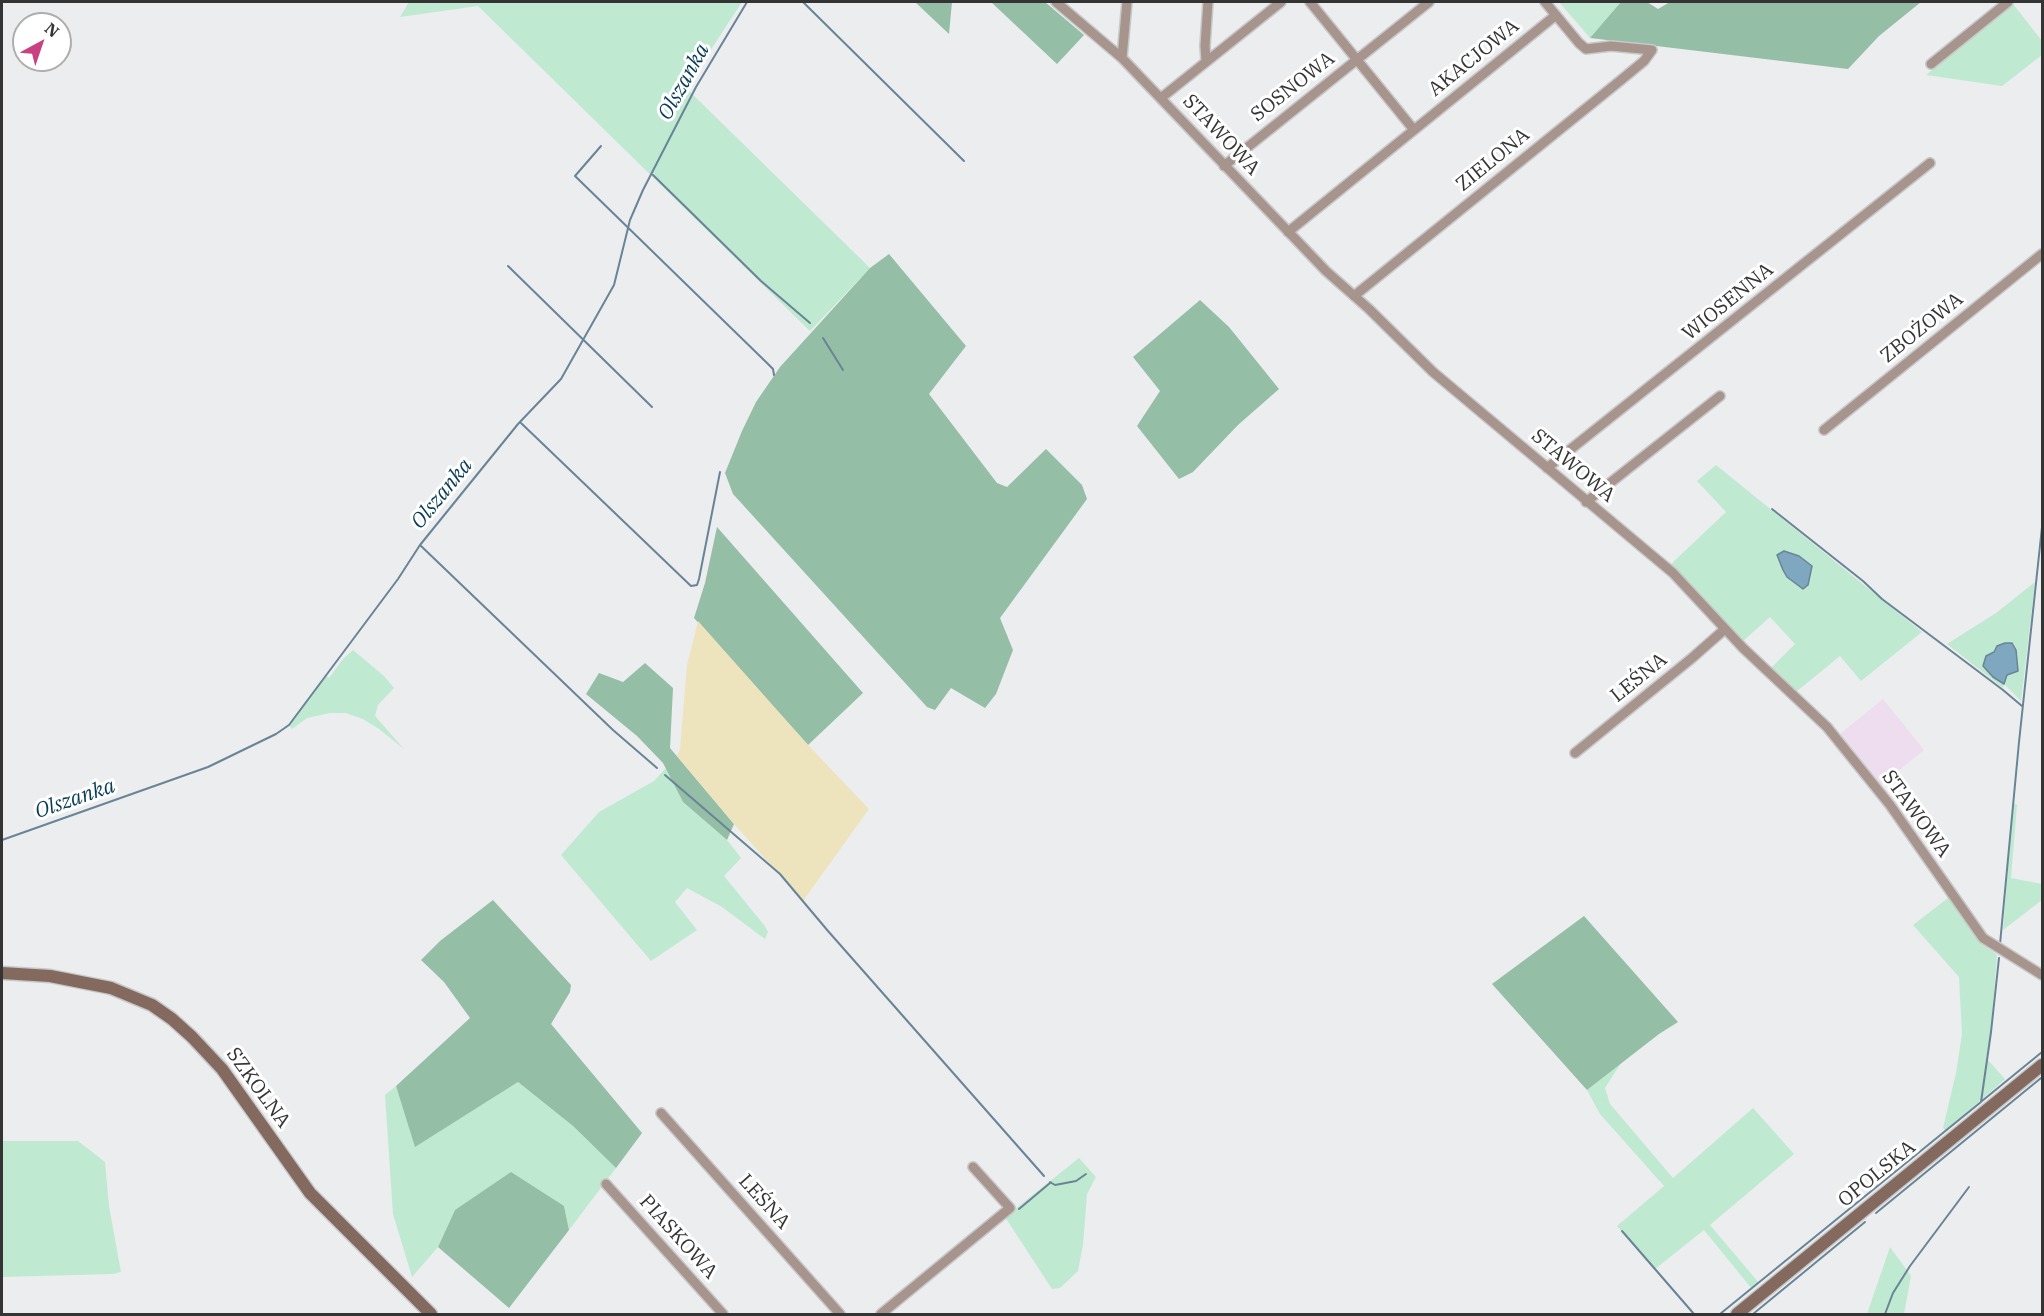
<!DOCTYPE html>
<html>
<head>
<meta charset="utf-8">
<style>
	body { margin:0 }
	#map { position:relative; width:2044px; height:1316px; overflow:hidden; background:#ecedee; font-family:"IBM Plex Serif",serif }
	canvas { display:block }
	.frame { position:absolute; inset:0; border:3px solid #343435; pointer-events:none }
	.north { position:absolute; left:12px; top:12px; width:60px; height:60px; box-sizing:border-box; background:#fff; border:2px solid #aeaeae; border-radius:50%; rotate:40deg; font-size:16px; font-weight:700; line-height:24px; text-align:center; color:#343435 }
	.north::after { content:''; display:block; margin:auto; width:21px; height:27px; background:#c84181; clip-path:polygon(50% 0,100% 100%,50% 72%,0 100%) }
</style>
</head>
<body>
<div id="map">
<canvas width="2044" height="1316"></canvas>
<div class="frame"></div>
<div class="north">N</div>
</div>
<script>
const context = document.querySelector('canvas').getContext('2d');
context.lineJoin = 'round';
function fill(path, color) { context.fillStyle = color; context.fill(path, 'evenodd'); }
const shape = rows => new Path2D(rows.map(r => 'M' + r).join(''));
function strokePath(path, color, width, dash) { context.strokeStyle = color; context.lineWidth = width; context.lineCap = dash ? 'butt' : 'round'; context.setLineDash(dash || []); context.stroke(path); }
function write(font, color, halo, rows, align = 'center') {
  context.font = font + ' "IBM Plex Serif",serif'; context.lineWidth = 6; context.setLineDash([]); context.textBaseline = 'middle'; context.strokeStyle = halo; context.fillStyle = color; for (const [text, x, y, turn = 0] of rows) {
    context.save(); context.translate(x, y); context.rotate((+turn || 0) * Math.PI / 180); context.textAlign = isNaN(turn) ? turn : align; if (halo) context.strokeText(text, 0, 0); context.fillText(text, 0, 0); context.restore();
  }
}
fill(shape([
	[1883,699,1924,750,1880,786,1840,734]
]), '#ede');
fill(shape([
	[409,2,742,2,686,88,870,268,810,331,478,6,400,17],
	[1559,2,1623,2,1590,38],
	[2013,4,2042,41,2042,55,2002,86,1926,75],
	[1716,465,1922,632,1861,681,1840,656,1796,692,1770,669,1795,644,1770,617,1743,641,1670,565,1726,512,1697,481],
	[2035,582,2021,701,2004,684,2003,688,1947,644,1996,613],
	[353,650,384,676,394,688,378,705,375,716,404,749,379,729,363,719,346,713,330,713,307,718,292,729,289,725,326,676,329,678,343,659],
	[666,768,683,802,727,840,741,858,724,876,764,925,768,932,765,939,722,907,687,888,675,902,697,930,651,961,561,855,599,812,654,781],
	[2013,802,2017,805,2011,878,2042,884,2042,900,2003,930],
	[1948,898,1976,938,1997,955,1991,1032,1987,1059,2005,1079,1946,1131,1943,1128,1956,1073,1962,1034,1959,977,1913,925],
	[1621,1063,1605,1088,1610,1104,1673,1178,1753,1108,1794,1154,1710,1225,1759,1283,1752,1289,1704,1230,1655,1269,1617,1226,1664,1186,1600,1114,1587,1090],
	[518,1082,573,1126,616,1168,569,1230,564,1206,455,1210,438,1247,412,1277,393,1214,385,1095,396,1086,416,1146],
	[2,1141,78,1141,105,1162,109,1206,121,1272,112,1274,2,1277],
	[1079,1158,1096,1177,1087,1194,1083,1245,1078,1271,1060,1288,1052,1289,1005,1217],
	[1890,1247,1911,1276,1904,1314,1867,1314]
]), '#c0e9d1');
fill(shape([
	[915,2,952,2,949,34],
	[991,2,1045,2,1084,35,1057,64],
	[1621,2,1647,2,1658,9,1670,2,1921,2,1879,36,1848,69,1590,38],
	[889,254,966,346,929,394,997,483,1007,487,1046,449,1082,485,1087,499,1000,618,1013,650,996,694,985,708,951,688,935,710,927,707,733,494,725,473,742,431,756,402,780,367,870,268],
	[1200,300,1229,327,1279,389,1238,425,1193,472,1179,479,1137,426,1160,391,1133,357],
	[717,527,863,693,808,745,694,618,705,583],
	[645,663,673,688,670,748,734,824,727,840,683,802,663,763,637,736,586,694,599,673,623,682],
	[493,900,571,985,570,992,551,1024,642,1133,616,1168,573,1126,518,1082,415,1147,396,1086,470,1018,444,982,421,960,440,941],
	[1584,916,1678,1022,1659,1034,1587,1090,1492,984],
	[511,1172,564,1206,569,1230,509,1308,438,1247,455,1210]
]), '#95bea6');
fill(shape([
	[698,621,808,745,869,809,803,901,734,824,677,756,680,749,687,665]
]), '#ede4be');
const water = shape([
	[1784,551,1799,556,1812,566,1808,585,1803,589,1787,577,1783,570,1777,555,1784,551],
	[2005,643,2012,643,2016,650,2018,671,2007,675,2004,684,1993,677,1983,666,1986,656,1994,652,1997,646,2005,643]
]);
fill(water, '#80a7c0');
strokePath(water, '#698496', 1.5);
strokePath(shape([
	[803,2,964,161],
	[601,146,575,176,766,362,773,369,774,375],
	[653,175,761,281,810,323],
	[508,266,652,407],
	[823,338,843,370],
	[521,423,691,586,697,585,699,579,720,472],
	[1772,509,1863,581,1882,599,2003,690,2022,706],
	[420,545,613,730,657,768],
	[665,775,780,874,828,931,1044,1176],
	[2,840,208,767,276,734,289,725,398,579,420,545,518,424,561,379,614,285,630,220,643,190,696,87,747,2],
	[2000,944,2019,742,2042,527],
	[1982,1101,2042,1052],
	[1050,1182,1055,1185,1076,1181,1086,1174],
	[1019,1209,1050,1183],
	[1876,1213,2041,1078],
	[1622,1231,1694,1314],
	[1720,1314,1981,1102,1991,1032,1999,958],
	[1753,1314,1865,1222],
	[1885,1314,1893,1293,1910,1266,1969,1187]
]), '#698496', 2);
const street = shape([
	[1056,2,1122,58,1326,271,1369,309,1433,372,1673,573,1743,648,1827,727,1890,805,1983,938,2042,975],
	[1310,2,1414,130],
	[1545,2,1579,43,1586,49,1611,46,1652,50],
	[1122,58,1127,2],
	[1206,61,1205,46,1208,2],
	[1931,64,2008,2],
	[1161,98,1281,2],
	[1224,166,1429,2],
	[1288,232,1556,15],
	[1354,296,1621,80,1644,61,1652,50],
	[1824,430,2042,254],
	[1547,468,1930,163],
	[1586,502,1720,396],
	[1575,753,1692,658,1725,629],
	[661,1113,840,1314],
	[606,1184,723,1314],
	[881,1314,1010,1208,973,1167]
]);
const secondary = shape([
	[2,973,50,976,111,988,152,1005,172,1019,192,1037,222,1069,310,1193,431,1314],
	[1737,1314,2042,1065]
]);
strokePath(street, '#c7c8c9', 12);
strokePath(secondary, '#c7c8c9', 15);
strokePath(street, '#a7948c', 9);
strokePath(secondary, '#84695f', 12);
write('20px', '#343435', '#fff', [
	["AKACJOWA",1474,58,-39],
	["SOSNOWA",1293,87,-38],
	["STAWOWA",1221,135,47],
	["ZIELONA",1493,160,-39],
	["WIOSENNA",1728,302,-39],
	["ZBOŻOWA",1922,328,-39],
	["STAWOWA",1573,466,40],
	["LEŚNA",1639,678,-39],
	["STAWOWA",1916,814,54],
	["SZKOLNA",258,1088,54],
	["OPOLSKA",1877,1174,-39],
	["LEŚNA",764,1202,48],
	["PIASKOWA",678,1237,48]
]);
write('italic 21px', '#083c56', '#fff', [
	["Olszanka",684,82,-61],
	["Olszanka",442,494,-51],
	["Olszanka",75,799,-19]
]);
</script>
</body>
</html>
